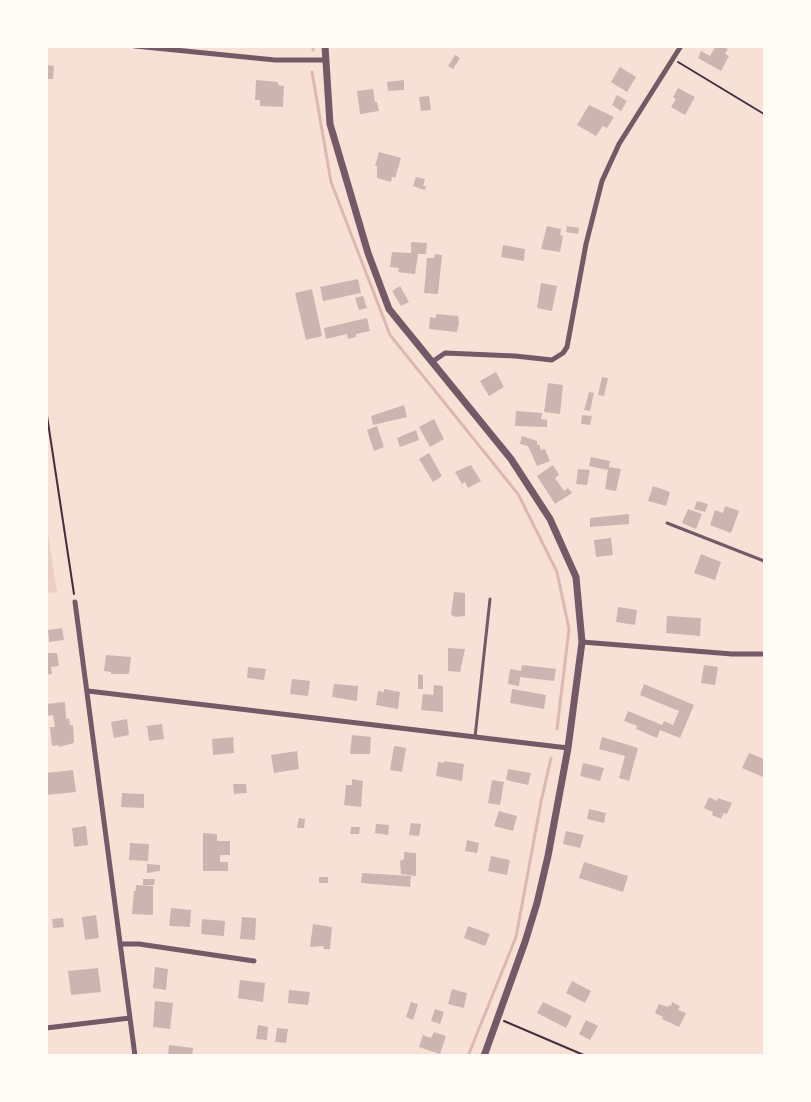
<!DOCTYPE html>
<html>
<head>
<meta charset="utf-8">
<style>
	body { margin:0 }
	#map { position:relative; width:811px; height:1102px; overflow:hidden; background:#f7e1d7; font-family:"Roboto Condensed",sans-serif }
	canvas { display:block }
	.frame { position:absolute; inset:0; border:48px solid #fffaf5; pointer-events:none }
</style>
</head>
<body>
<div id="map">
<canvas width="811" height="1102"></canvas>
<div class="frame"></div>
</div>
<script>
const context = document.querySelector('canvas').getContext('2d');
context.lineJoin = 'round';
function fill(path, color) { context.fillStyle = color; context.fill(path, 'evenodd'); }
const shape = rows => new Path2D(rows.map(r => 'M' + r).join(''));
function strokePath(path, color, width, dash) { context.strokeStyle = color; context.lineWidth = width; context.lineCap = dash ? 'butt' : 'round'; context.setLineDash(dash || []); context.stroke(path); }
fill(shape([
	[46,520,57,592,47,593,46,593]
]), '#ebcfc5');
strokePath(shape([
	[313,46,313,50],
	[312,72,331,182,390,335,518,494,557,572,569,629,557,729],
	[468,1056,516,937,541,802,551,758]
]), '#dcb8b0', 3);
fill(shape([
	[716,46,723,46,728,49,725,54,729,56,721,71,698,58,701,51,710,56],
	[455,55,460,58,453,69,448,66],
	[46,65,54,66,53,79,46,79],
	[620,67,636,77,627,92,611,82],
	[256,80,278,82,278,85,284,86,283,107,260,106,260,100,255,100],
	[404,80,404,90,388,91,387,82],
	[678,88,695,97,685,115,671,107,676,99,673,97],
	[373,89,375,102,377,102,379,111,360,114,357,91],
	[617,95,627,101,621,111,612,105],
	[429,96,431,110,421,111,419,97],
	[589,105,614,117,607,128,603,126,596,136,577,125],
	[379,152,401,158,395,178,392,177,391,182,377,178,377,166,375,166],
	[416,177,425,179,423,186,426,186,425,190,413,186],
	[547,226,561,229,560,235,563,236,560,252,541,249],
	[567,226,579,228,578,234,566,232],
	[411,242,427,243,426,254,418,254,415,274,398,272,399,268,390,267,392,252,411,253],
	[503,245,525,249,524,261,501,257],
	[435,254,442,255,438,294,424,293,427,258,434,258],
	[358,279,361,293,323,301,320,287],
	[541,283,557,286,552,311,537,308],
	[400,286,409,302,401,306,392,291],
	[312,289,322,336,306,340,295,293],
	[363,296,367,308,359,310,355,298],
	[436,314,458,316,459,323,457,332,429,329,430,317,436,318],
	[367,318,370,331,356,334,356,337,348,339,347,334,326,339,324,328],
	[496,372,504,387,489,396,480,381],
	[602,377,608,378,604,396,598,395],
	[548,383,563,385,560,414,544,412],
	[589,392,594,393,590,411,584,410],
	[404,405,407,417,373,425,371,416],
	[516,411,542,413,541,419,547,420,547,427,515,426],
	[582,415,592,416,590,425,581,424],
	[434,419,444,439,430,447,419,427],
	[377,426,384,447,374,451,367,430],
	[416,430,419,440,400,447,397,438],
	[522,436,537,441,537,445,539,444,541,450,545,449,550,461,537,466,528,446,520,444],
	[429,453,442,476,433,482,419,459],
	[591,457,610,461,609,467,621,469,616,491,605,489,608,470,589,466],
	[471,465,481,481,468,488,465,482,462,484,455,472],
	[553,465,559,475,555,478,564,491,568,488,572,493,555,504,537,476],
	[578,469,590,470,587,485,576,484],
	[653,486,670,492,666,506,648,501],
	[697,501,708,504,705,512,694,509],
	[725,506,739,511,731,533,710,525,715,510,723,513],
	[688,509,702,514,696,529,682,523],
	[629,514,629,524,590,527,590,518],
	[611,538,613,555,596,557,594,540],
	[701,554,721,562,715,580,694,573],
	[454,592,465,593,465,616,456,617,451,615],
	[618,607,637,610,635,625,616,622],
	[667,616,701,618,700,636,666,633],
	[62,628,64,640,49,642,48,630],
	[448,648,465,649,460,672,448,671],
	[46,653,57,653,59,666,51,667,52,674,46,675],
	[106,655,131,657,129,674,111,674,111,672,104,671],
	[522,665,556,669,554,681,520,677,519,686,508,684,510,669,521,671],
	[704,665,718,667,715,685,701,683],
	[248,667,266,669,264,680,247,678],
	[418,674,423,675,423,689,418,689],
	[292,679,310,681,308,696,290,694],
	[334,684,358,686,357,701,332,697],
	[644,684,694,705,680,738,660,730,657,738,636,729,637,726,624,721,628,711,662,725,664,721,673,725,679,711,640,695],
	[434,685,443,686,443,712,421,710,423,694,433,695],
	[384,689,400,692,398,709,376,705,378,691,384,692],
	[512,689,546,695,544,709,510,703],
	[65,702,66,719,69,718,70,725,73,725,74,743,59,747,59,745,52,746,50,727,55,727,53,715,46,716,46,704],
	[127,719,129,735,114,738,111,722],
	[162,724,164,739,149,741,147,726],
	[352,735,371,737,370,754,350,754],
	[233,737,234,753,213,755,212,739],
	[602,737,638,748,629,781,619,778,625,756,599,749],
	[394,746,406,748,402,772,390,770],
	[297,751,299,769,274,773,271,755],
	[749,753,764,759,763,777,742,768],
	[444,761,464,764,462,781,436,776,438,762,444,763],
	[583,763,604,768,600,781,580,776],
	[508,769,531,773,528,785,506,780],
	[73,770,76,792,46,795,46,773],
	[352,779,363,781,361,807,344,805,346,785,352,785],
	[492,780,504,782,500,805,488,803],
	[233,784,246,784,247,793,234,794],
	[122,793,144,794,144,808,121,807],
	[709,797,717,801,718,798,732,803,727,814,724,813,721,819,712,815,713,812,704,808],
	[589,809,606,813,604,823,587,819],
	[499,811,517,816,513,831,494,826],
	[299,818,305,819,304,828,297,828],
	[411,823,421,824,419,836,409,835],
	[376,824,389,825,388,835,375,833],
	[86,826,88,845,74,847,72,828],
	[351,827,360,827,359,834,350,834],
	[566,831,584,835,580,848,563,844],
	[203,833,217,834,217,841,230,841,230,855,220,855,220,862,228,862,228,871,203,871],
	[467,840,479,843,477,853,465,851],
	[130,843,149,844,148,861,129,860],
	[404,852,416,853,416,876,401,874,400,861,404,859],
	[491,856,510,860,507,875,488,871],
	[584,862,628,876,623,892,579,878],
	[147,864,160,865,160,871,147,873],
	[362,873,411,876,410,887,361,883],
	[319,877,328,877,328,883,319,883],
	[143,879,155,879,154,885,143,885],
	[136,885,153,886,153,915,132,914,134,891,136,891],
	[171,908,191,910,190,927,169,926],
	[96,915,99,938,85,940,82,917],
	[242,917,256,918,255,940,240,939],
	[63,918,64,927,53,928,52,919],
	[202,919,225,921,224,936,201,934],
	[313,924,332,927,330,949,323,949,324,946,310,947],
	[468,926,490,934,485,946,464,938],
	[155,967,168,969,166,990,153,988],
	[98,968,101,992,71,995,68,971],
	[240,980,265,983,263,1002,238,998],
	[572,981,591,991,585,1003,566,993],
	[452,989,467,993,464,1008,448,1004],
	[289,990,310,992,308,1005,288,1003],
	[155,1001,173,1003,170,1029,153,1027],
	[411,1002,418,1004,413,1020,406,1017],
	[543,1002,572,1016,566,1028,537,1013],
	[672,1002,680,1006,678,1010,686,1013,679,1027,662,1019,663,1017,655,1013,659,1004,668,1007,668,1005,671,1006],
	[435,1009,444,1012,440,1024,431,1021],
	[586,1020,598,1026,590,1040,579,1034],
	[258,1025,268,1027,267,1040,256,1039],
	[277,1028,288,1029,286,1043,275,1042],
	[434,1032,446,1036,440,1054,419,1047,423,1035,431,1038],
	[169,1045,193,1048,192,1056,168,1056]
]), '#ccb4b1');
strokePath(shape([
	[678,62,764,114],
	[46,409,74,594],
	[504,1021,586,1056]
]), '#4a2c40', 2);
strokePath(shape([
	[667,523,764,561],
	[475,737,490,599]
]), '#755966', 3);
strokePath(shape([
	[135,46,275,60,325,60],
	[432,362,445,353,515,356,552,360,563,353,567,347,586,244,602,181,619,144,681,46],
	[75,602,135,1056],
	[582,642,732,654,764,654],
	[88,691,568,748],
	[120,944,139,944,254,961],
	[46,1028,130,1018]
]), '#755966', 5);
strokePath(shape([
	[325,46,330,124,368,253,389,309,511,459,550,519,576,577,582,642,568,748,548,856,537,903,525,942,484,1056]
]), '#755966', 7);
</script>
</body>
</html>
